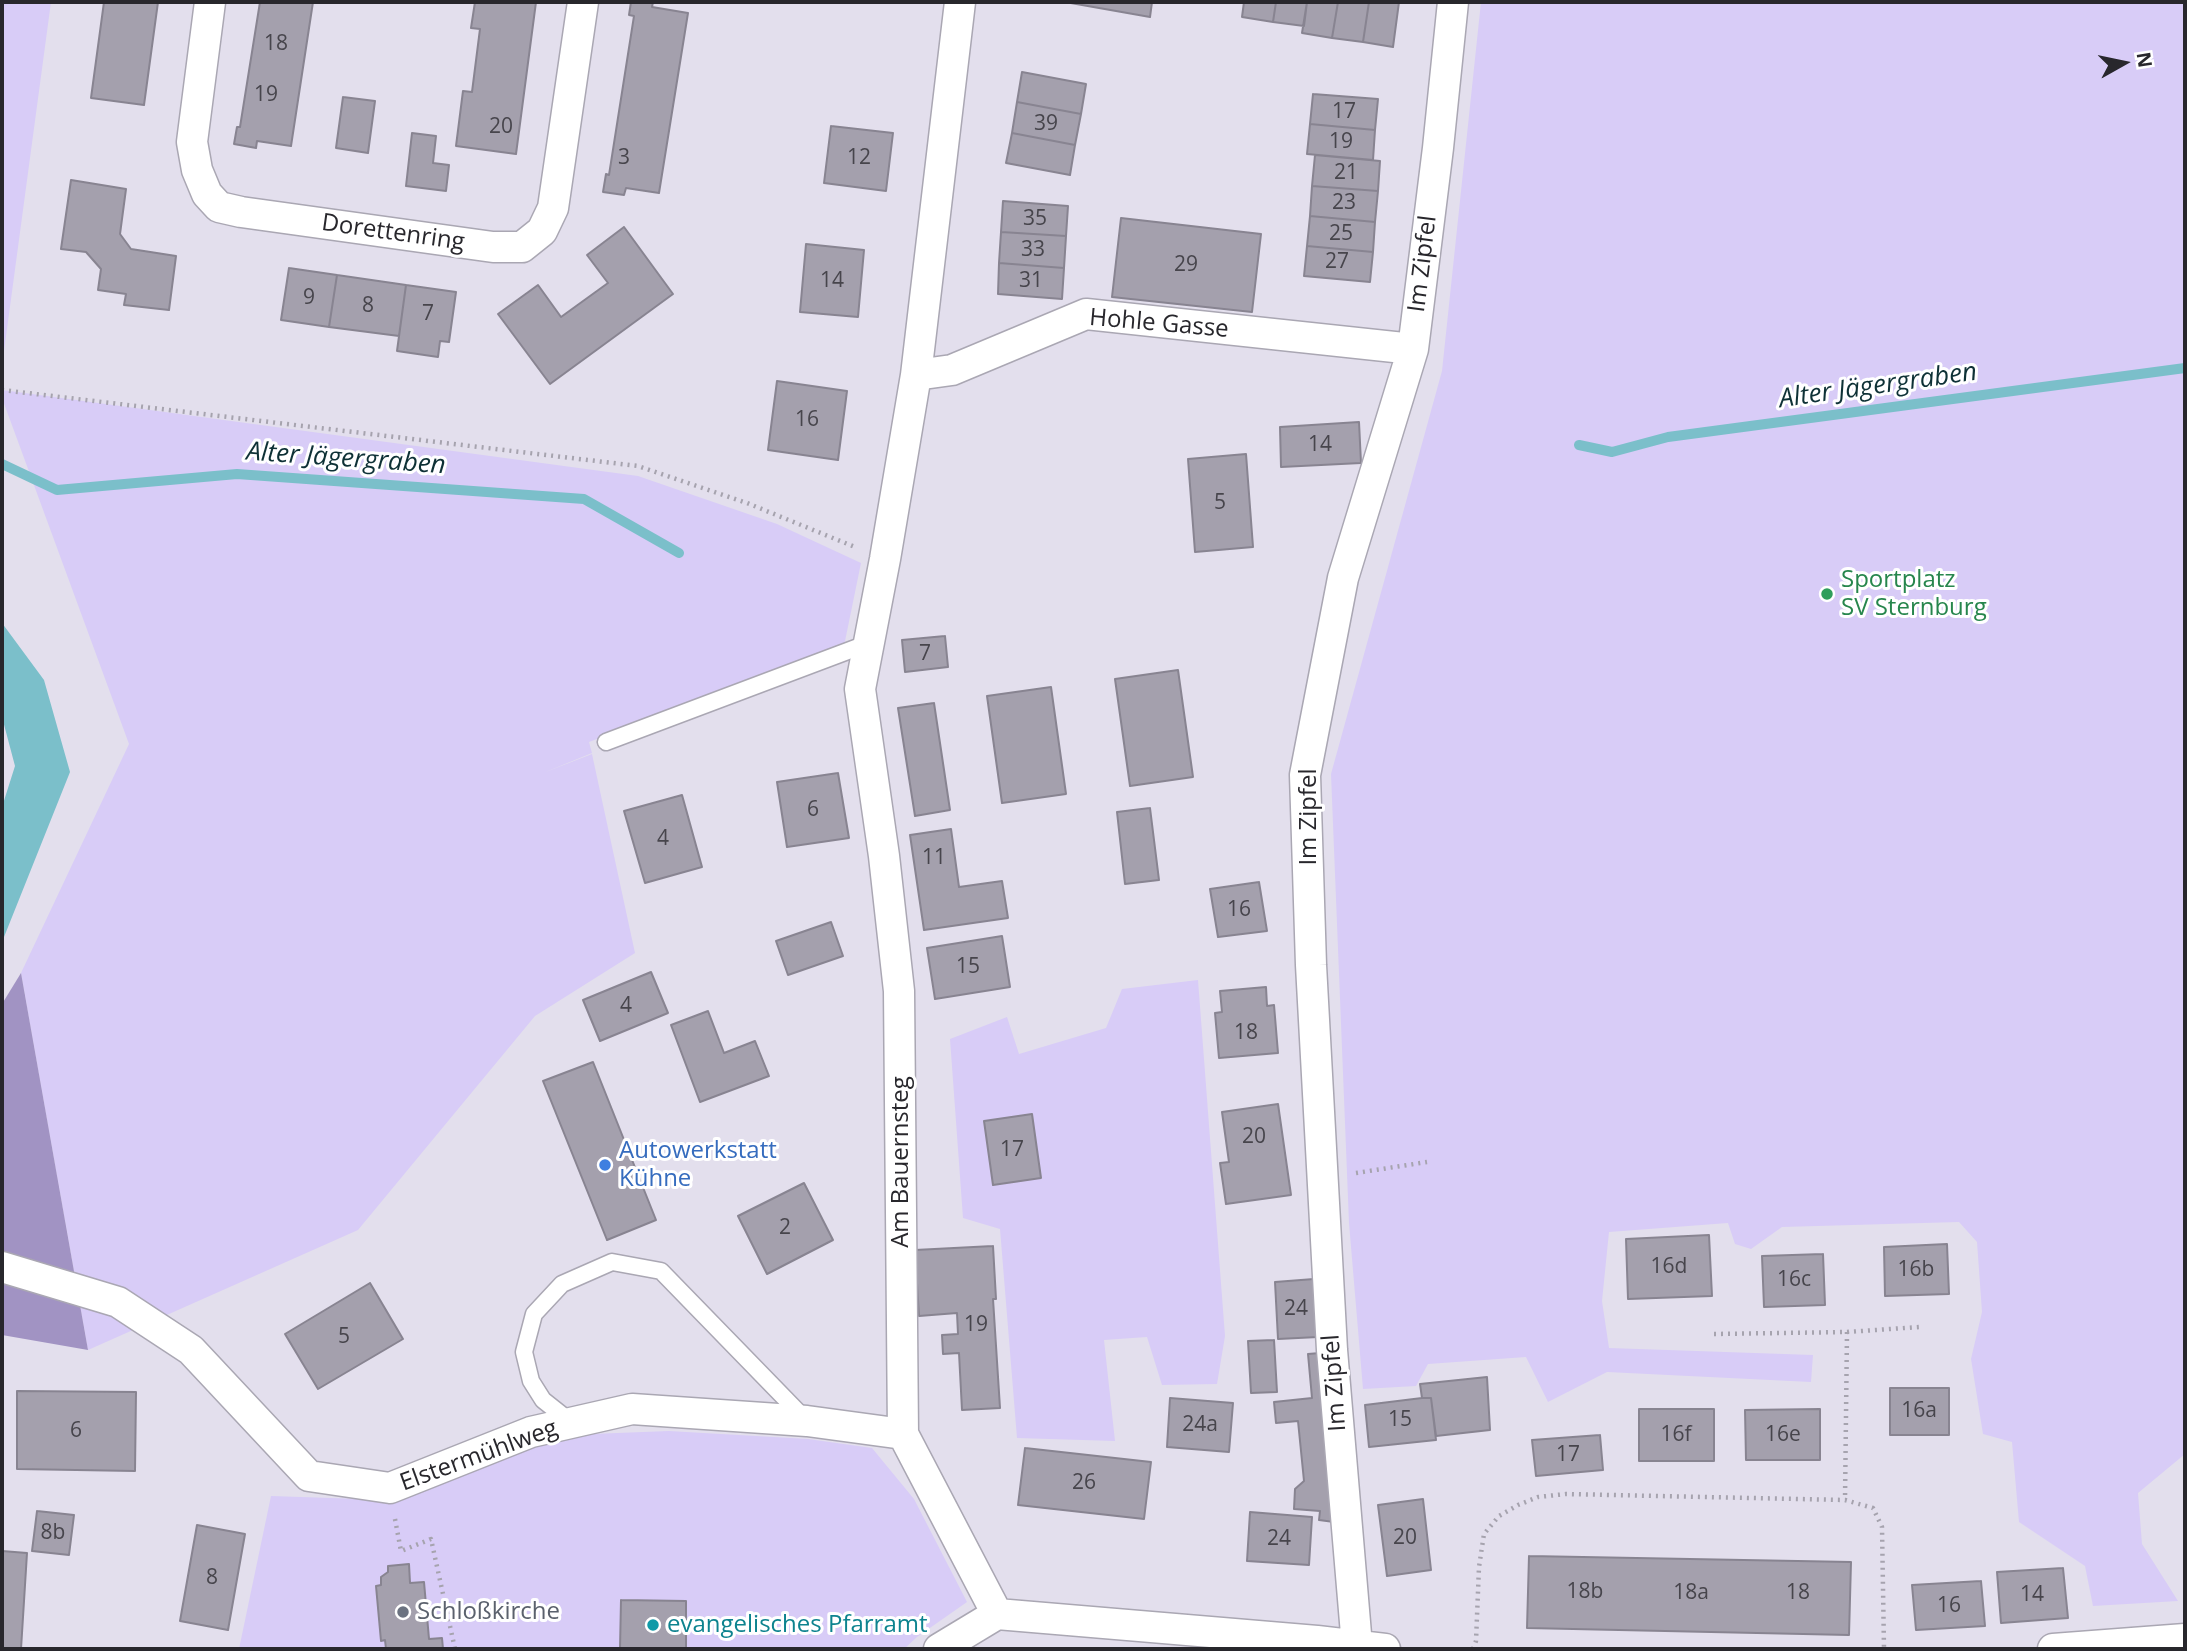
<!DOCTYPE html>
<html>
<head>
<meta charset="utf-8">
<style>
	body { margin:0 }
	#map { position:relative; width:2187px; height:1651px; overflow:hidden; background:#e3dfed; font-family:"Open Sans",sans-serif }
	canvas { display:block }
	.frame { position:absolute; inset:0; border:4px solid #28272c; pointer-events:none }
	.north { position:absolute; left:2089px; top:28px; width:70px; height:70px; -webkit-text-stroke:5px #fff; paint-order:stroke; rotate:81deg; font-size:19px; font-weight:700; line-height:28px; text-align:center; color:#28272c }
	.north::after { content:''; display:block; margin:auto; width:24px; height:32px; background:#28272c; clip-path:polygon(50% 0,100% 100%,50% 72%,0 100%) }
</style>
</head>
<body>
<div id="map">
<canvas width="2187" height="1651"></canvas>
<div class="frame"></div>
<div class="north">N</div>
</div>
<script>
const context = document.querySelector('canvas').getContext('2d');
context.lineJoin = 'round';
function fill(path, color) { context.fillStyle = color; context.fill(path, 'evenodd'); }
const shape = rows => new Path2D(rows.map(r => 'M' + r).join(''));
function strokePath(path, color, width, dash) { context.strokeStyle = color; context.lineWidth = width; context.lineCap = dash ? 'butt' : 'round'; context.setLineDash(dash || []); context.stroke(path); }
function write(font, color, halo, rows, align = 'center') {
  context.font = font + ' "Open Sans",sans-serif'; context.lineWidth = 6; context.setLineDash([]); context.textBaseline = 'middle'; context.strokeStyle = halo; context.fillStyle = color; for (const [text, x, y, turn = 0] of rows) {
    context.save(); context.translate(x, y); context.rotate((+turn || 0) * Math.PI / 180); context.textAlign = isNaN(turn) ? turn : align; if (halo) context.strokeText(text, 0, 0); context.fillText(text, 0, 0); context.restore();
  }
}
fill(shape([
	[2,2,51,2,2,366],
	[1481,2,2185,2,2185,1454,2138,1493,2142,1544,2178,1601,2093,1606,2085,1566,2019,1522,2012,1442,1983,1434,1971,1359,1982,1312,1977,1242,1959,1222,1782,1227,1751,1249,1735,1244,1728,1223,1609,1232,1602,1301,1609,1348,1813,1355,1811,1382,1607,1372,1548,1402,1526,1357,1428,1364,1416,1386,1363,1389,1349,1223,1331,774,1442,371],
	[2,390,638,476,777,524,861,563,844,646,589,742,592,753,543,773,592,754,635,953,535,1016,358,1230,88,1350,21,973,129,744,2,398],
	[1198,980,1225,1336,1217,1384,1162,1385,1147,1337,1104,1340,1115,1441,1017,1438,1000,1229,963,1218,950,1039,1007,1017,1019,1054,1106,1028,1122,989],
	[669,1431,808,1439,872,1448,914,1499,967,1602,917,1637,904,1649,239,1649,271,1496,391,1500,457,1474,566,1435]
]), '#d8ccf7');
fill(shape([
	[21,973,88,1350,2,1335,2,1004]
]), '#a193c3');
fill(shape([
	[2,623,44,680,70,772,2,942,2,807,15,766,2,717]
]), '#7bbfca');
strokePath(shape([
	[1579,445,1612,452,1668,437,2185,368],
	[2,464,57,490,237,474,584,499,679,553]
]), '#7bbfca', 10);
const building = shape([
	[104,2,158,2,144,105,91,98,104,2],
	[260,2,313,2,291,146,257,141,256,148,234,144,237,127,240,127,260,2],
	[475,2,536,2,516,154,456,146,463,91,472,92,480,29,471,28,475,2],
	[631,2,653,2,652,7,688,13,659,193,626,188,624,195,603,192,606,174,609,175,634,16,629,15,631,2],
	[1065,2,1152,2,1150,17,1065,2],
	[1244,2,1276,2,1273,22,1242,17,1244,2],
	[1276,2,1307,2,1304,26,1273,22,1276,2],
	[1307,2,1338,2,1332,38,1302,33,1307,2],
	[1338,2,1369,2,1363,42,1332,38,1338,2],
	[1369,2,1399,2,1393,47,1363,42,1369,2],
	[1022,72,1086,84,1081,114,1017,102,1022,72],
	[1313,94,1378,99,1375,130,1310,124,1313,94],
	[343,97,375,101,368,153,336,148,343,97],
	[1017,102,1081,114,1075,145,1012,133,1017,102],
	[1310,124,1375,130,1373,160,1307,154,1310,124],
	[831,126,893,133,886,191,824,183,831,126],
	[412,133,436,136,433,163,449,165,446,191,406,186,412,133],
	[1012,133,1075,145,1070,175,1006,163,1012,133],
	[1315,155,1380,161,1378,191,1312,186,1315,155],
	[71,180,126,189,120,234,131,249,176,256,169,310,124,305,126,294,98,290,101,269,86,252,61,249,71,180],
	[1312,186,1378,191,1375,222,1310,216,1312,186],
	[1003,201,1068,206,1066,236,1001,232,1003,201],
	[1310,216,1375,222,1373,252,1307,246,1310,216],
	[1121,218,1261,234,1252,312,1112,297,1121,218],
	[624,227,673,294,550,384,498,314,538,285,561,317,608,283,587,255,624,227],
	[1001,232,1066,236,1064,268,999,263,1001,232],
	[806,244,864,250,858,317,800,312,806,244],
	[1307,246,1373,252,1370,282,1304,276,1307,246],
	[999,263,1064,268,1062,299,998,294,999,263],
	[289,268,337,275,329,327,281,320,289,268],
	[337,275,406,285,399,336,329,327,337,275],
	[406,285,456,292,449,342,440,341,438,357,397,351,406,285],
	[777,381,847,391,838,460,768,450,777,381],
	[1359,422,1361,463,1281,467,1280,427,1359,422],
	[1246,454,1253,547,1195,552,1188,459,1246,454],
	[945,636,948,667,905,672,902,640,945,636],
	[1178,670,1193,777,1130,786,1115,679,1178,670],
	[1051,687,1066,794,1002,803,987,696,1051,687],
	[934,703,950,810,915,816,898,708,934,703],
	[838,773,849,838,787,847,777,782,838,773],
	[682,795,702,867,645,883,624,811,682,795],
	[1150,808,1159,880,1125,884,1117,812,1150,808],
	[951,829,959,887,1002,881,1008,918,924,930,910,835,951,829],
	[1259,882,1267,931,1218,937,1210,889,1259,882],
	[831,922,843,956,788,975,776,941,831,922],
	[1002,936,1010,987,935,999,927,948,1002,936],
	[651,972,668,1013,600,1041,583,1000,651,972],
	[1266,987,1267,1006,1274,1005,1278,1053,1219,1058,1215,1013,1222,1012,1220,991,1266,987],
	[708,1011,724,1053,755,1041,769,1076,700,1102,671,1025,708,1011],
	[593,1062,656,1220,607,1240,543,1081,593,1062],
	[1278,1104,1291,1195,1226,1204,1220,1163,1229,1162,1222,1112,1278,1104],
	[1032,1114,1041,1178,993,1185,984,1121,1032,1114],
	[804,1183,833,1240,767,1274,738,1216,804,1183],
	[1709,1235,1712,1296,1628,1299,1626,1239,1709,1235],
	[1947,1244,1949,1294,1885,1296,1884,1247,1947,1244],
	[993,1246,996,1299,993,1299,1000,1408,962,1410,959,1353,943,1354,942,1335,958,1334,957,1313,919,1316,915,1250,993,1246],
	[1823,1254,1825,1305,1764,1307,1762,1256,1823,1254],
	[1314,1279,1318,1337,1278,1339,1275,1282,1314,1279],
	[370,1283,403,1339,318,1389,285,1334,370,1283],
	[1274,1340,1277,1392,1251,1393,1248,1341,1274,1340],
	[1320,1353,1334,1522,1319,1520,1320,1511,1294,1509,1295,1489,1304,1481,1298,1421,1276,1423,1274,1402,1312,1398,1308,1354,1320,1353],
	[1487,1377,1490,1430,1436,1436,1431,1398,1422,1398,1420,1384,1487,1377],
	[1890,1388,1949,1388,1949,1435,1890,1435,1890,1388],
	[17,1391,136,1392,135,1471,17,1469,17,1391],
	[1170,1398,1233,1403,1229,1452,1167,1447,1170,1398],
	[1422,1398,1431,1398,1436,1440,1369,1447,1365,1405,1422,1398],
	[1639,1409,1714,1409,1714,1461,1639,1461,1639,1409],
	[1820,1409,1820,1460,1746,1460,1745,1410,1820,1409],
	[1600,1435,1603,1470,1536,1476,1532,1440,1600,1435],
	[1025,1448,1151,1462,1144,1519,1018,1505,1025,1448],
	[1423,1499,1431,1570,1387,1576,1378,1505,1423,1499],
	[37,1511,74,1515,69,1555,32,1551,37,1511],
	[1250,1512,1312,1517,1309,1565,1247,1561,1250,1512],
	[197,1525,245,1534,228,1630,180,1621,197,1525],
	[2,1551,27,1553,21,1649,2,1649,2,1551],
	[1529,1556,1851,1562,1849,1635,1527,1628,1529,1556],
	[409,1564,410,1583,424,1582,429,1639,442,1638,443,1649,386,1649,385,1640,381,1641,376,1586,381,1585,381,1577,388,1572,388,1566,409,1564],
	[2063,1568,2068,1618,2001,1623,1997,1572,2063,1568],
	[1981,1581,1985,1626,1916,1630,1912,1585,1981,1581],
	[621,1600,686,1601,686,1649,620,1649,621,1600]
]);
fill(building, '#a4a0ad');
strokePath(building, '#888491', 2);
const service = shape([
	[606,742,869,643],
	[572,1423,543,1400,531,1381,524,1352,534,1314,562,1284,612,1262,661,1271,805,1419]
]);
const minor = shape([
	[210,2,192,142,197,170,207,194,219,207,241,212,493,247,522,247,542,231,553,208,583,2],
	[960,2,916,375,885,559,860,689,884,856,899,991,903,1434,997,1614],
	[916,375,952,370,1086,314,1413,349],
	[2,1267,118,1302,191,1350,309,1476,390,1488,531,1432,632,1409,807,1421,903,1434],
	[997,1614,1317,1641,1385,1649],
	[1357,1646,1332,1350,1311,965,1305,775,1343,578,1413,349,1438,148,1453,2],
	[939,1649,997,1614],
	[2053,1649,2185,1639]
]);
strokePath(service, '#aaa7b3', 19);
strokePath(minor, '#aaa7b3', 33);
strokePath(shape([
	[2,390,638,466,747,503,855,547],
	[1356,1173,1427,1162],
	[1847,1332,1919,1327],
	[1714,1334,1847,1332,1845,1500],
	[395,1519,401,1551,431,1539,455,1649],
	[1473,1649,1476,1641,1479,1567,1484,1534,1499,1516,1518,1505,1538,1497,1566,1494,1845,1500,1873,1508,1882,1527,1884,1649]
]), '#a6a3ae', 4.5, [2, 5]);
strokePath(service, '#fff', 16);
strokePath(minor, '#fff', 30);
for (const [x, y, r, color] of [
	[1827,594,7,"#2e9e5b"],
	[605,1165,7,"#3f7fe0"],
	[403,1612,7,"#6b7280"],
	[653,1625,7,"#0f9aa8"]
]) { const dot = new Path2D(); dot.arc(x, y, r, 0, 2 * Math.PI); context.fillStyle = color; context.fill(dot); strokePath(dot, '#fff', 2.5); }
write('21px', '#47454c', null, [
	["18",276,44],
	["19",266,95],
	["17",1344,112],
	["39",1046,124],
	["20",501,127],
	["19",1341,142],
	["3",624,158],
	["12",859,158],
	["21",1346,173],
	["23",1344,203],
	["35",1035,219],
	["25",1341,234],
	["33",1033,250],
	["27",1337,262],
	["29",1186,265],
	["14",832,281],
	["31",1031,281],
	["9",309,298],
	["8",368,306],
	["7",428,314],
	["16",807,420],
	["14",1320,445],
	["5",1220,503],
	["7",925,654],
	["6",813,810],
	["4",663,839],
	["11",934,858],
	["16",1239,910],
	["15",968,967],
	["4",626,1006],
	["18",1246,1033],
	["20",1254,1137],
	["17",1012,1150],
	["2",785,1228],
	["16d",1669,1267],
	["16b",1916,1270],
	["16c",1794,1280],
	["24",1296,1309],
	["19",976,1325],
	["5",344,1337],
	["16a",1919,1411],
	["15",1400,1420],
	["24a",1200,1425],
	["6",76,1431],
	["16f",1676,1435],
	["16e",1783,1435],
	["17",1568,1455],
	["26",1084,1483],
	["8b",53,1533],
	["20",1405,1538],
	["24",1279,1539],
	["8",212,1578],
	["18b",1585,1592],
	["18a",1691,1593],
	["18",1798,1593],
	["14",2032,1595],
	["16",1949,1606]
]);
write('24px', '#28272c', '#fff', [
	["Dorettenring",393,233,8],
	["Im Zipfel",1423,264,-83],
	["Hohle Gasse",1159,324,5],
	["Im Zipfel",1309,817,-90],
	["Am Bauernsteg",901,1162,-90],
	["Im Zipfel",1335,1383,-94],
	["Elstermühlweg",479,1456,-20]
]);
write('24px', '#27864d', '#fff', [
	["Sportplatz",1841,580],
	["SV Sternburg",1841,608]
], 'left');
write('24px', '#366cbe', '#fff', [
	["Autowerkstatt",619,1151],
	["Kühne",619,1179]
], 'left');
write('24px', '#5b616d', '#fff', [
	["Schloßkirche",417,1612]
], 'left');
write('24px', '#0d838f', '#fff', [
	["evangelisches Pfarramt",667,1625]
], 'left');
write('italic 26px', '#0e3136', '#fff', [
	["Alter Jägergraben",1878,386,-8],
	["Alter Jägergraben",346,459,4]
]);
</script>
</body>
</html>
